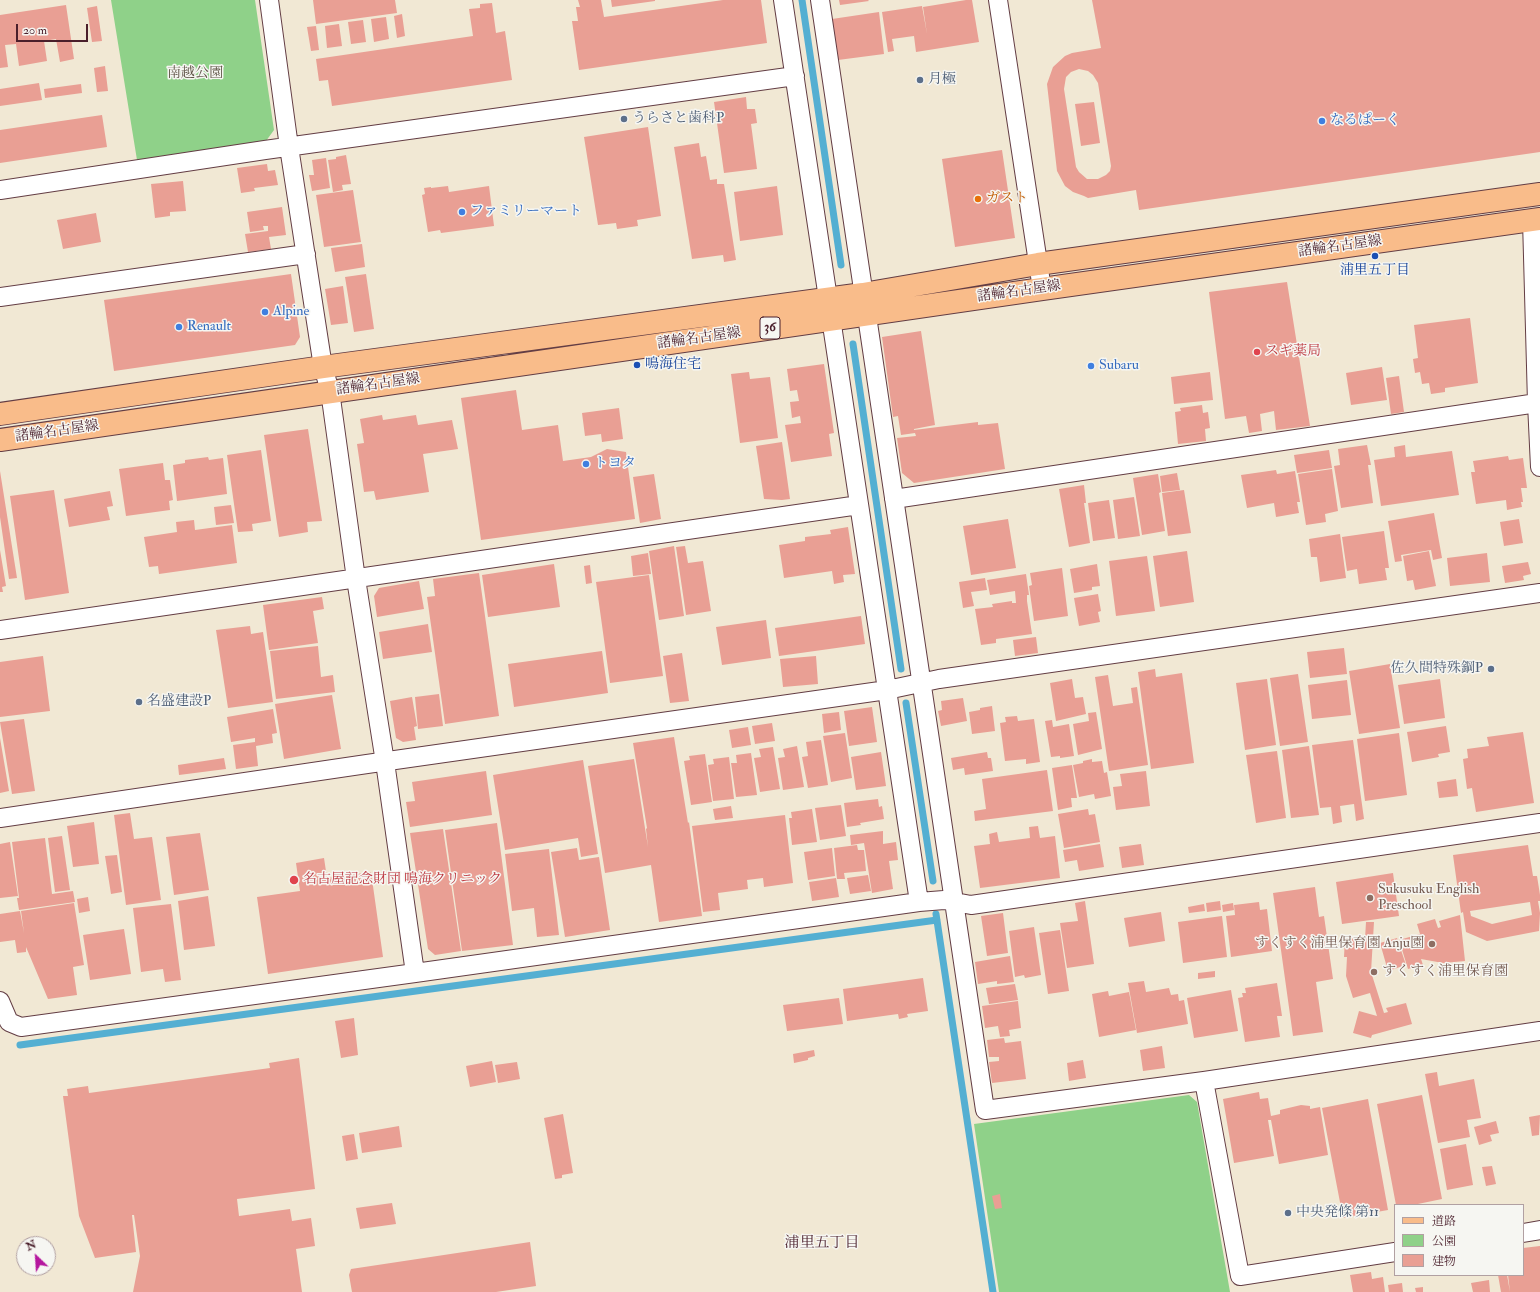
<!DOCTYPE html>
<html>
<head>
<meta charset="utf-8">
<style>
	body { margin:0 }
	#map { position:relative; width:1540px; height:1292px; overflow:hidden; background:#f1e8d4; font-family:"IM FELL Double Pica","Noto Serif JP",serif }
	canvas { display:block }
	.legend { position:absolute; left:1394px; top:1204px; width:130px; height:72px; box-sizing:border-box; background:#f6f6f2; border:1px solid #b1a0a2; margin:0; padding:5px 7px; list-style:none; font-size:12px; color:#4a1f2b }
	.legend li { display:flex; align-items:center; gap:8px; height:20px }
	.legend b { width:20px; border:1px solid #b1a0a2 }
	.north { position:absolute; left:16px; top:1236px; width:40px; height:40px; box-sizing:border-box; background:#f6f6f2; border:1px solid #b1a0a2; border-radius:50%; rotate:335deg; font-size:11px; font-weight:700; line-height:16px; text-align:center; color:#4a1f2b }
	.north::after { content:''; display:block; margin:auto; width:14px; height:18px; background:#b5179e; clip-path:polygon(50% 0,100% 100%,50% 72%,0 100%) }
	.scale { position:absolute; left:16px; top:24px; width:72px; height:18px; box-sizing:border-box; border:2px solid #4a1f2b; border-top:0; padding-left:5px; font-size:12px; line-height:14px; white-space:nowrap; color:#4a1f2b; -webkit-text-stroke:3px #f6f6f2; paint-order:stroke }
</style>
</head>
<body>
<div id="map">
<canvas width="1540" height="1292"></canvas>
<ul class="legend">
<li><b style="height:5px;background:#f9bc8a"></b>道路</li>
<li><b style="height:11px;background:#8fd189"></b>公園</li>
<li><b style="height:11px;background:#e99f94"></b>建物</li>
</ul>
<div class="north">N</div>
<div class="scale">20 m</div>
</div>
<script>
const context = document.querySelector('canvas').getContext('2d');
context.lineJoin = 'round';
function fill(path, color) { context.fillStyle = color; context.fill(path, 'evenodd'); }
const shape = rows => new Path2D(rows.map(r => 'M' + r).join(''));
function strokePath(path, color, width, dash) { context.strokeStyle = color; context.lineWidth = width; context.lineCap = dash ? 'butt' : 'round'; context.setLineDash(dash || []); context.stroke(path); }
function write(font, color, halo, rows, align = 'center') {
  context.font = font + ' "IM FELL Double Pica","Noto Serif JP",serif'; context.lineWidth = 3; context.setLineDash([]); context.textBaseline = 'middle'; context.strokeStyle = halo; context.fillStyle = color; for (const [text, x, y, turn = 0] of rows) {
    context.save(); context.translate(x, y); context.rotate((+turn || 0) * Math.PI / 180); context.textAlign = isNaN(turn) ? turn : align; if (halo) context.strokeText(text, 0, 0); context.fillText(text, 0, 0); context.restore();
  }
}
fill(shape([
	[111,0,255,0,274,130,266,141,137,160],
	[1189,1095,1197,1102,1230,1292,999,1292,974,1124]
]), '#8fd189');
strokePath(shape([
	[802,0,841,265],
	[853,344,901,669],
	[906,703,933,881],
	[936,914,993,1292],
	[20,1045,937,920]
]), '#54afd2', 7);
fill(shape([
	[313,0,395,0,397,13,316,24],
	[578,0,601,0,604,17,723,0,761,0,767,43,579,70,572,21,578,21,576,7,580,7],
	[611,0,655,0,655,1,612,7],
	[839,0,868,0,869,1,840,5],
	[966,0,972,0,979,42,916,52,914,36,892,39,894,51,888,52,882,12,922,6,927,34,923,7],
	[1092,0,1540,0,1540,152,1139,210,1136,190,1088,198,1084,196,1073,192,1065,186,1057,171,1047,84,1053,67,1065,56,1072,53,1101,48],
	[1079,69,1088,71,1093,75,1098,83,1111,166,1110,171,1106,175,1098,179,1087,179,1079,172,1076,167,1064,89,1066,77,1071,72],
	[492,3,496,33,505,31,512,80,332,106,328,80,319,81,316,59,473,36,469,9,480,8,480,4],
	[66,5,74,59,60,62,56,39,44,41,47,61,19,66,16,44,5,45,8,67,0,68,0,15],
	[97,6,102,41,92,42,87,8],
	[879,12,884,54,838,60,832,19],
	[402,14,405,36,397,38,394,16],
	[386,17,389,39,374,42,371,19],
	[363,20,366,42,351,44,348,22],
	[339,24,342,46,327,48,325,26],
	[316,26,319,50,311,51,307,27],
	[105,66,108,91,97,92,94,68],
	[39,83,42,100,0,106,0,89],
	[81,84,82,93,45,98,44,89],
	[746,97,747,109,755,109,757,123,751,124,757,169,724,173,714,102],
	[1094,102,1100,143,1081,146,1075,104],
	[102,115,107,147,0,163,0,130],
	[648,127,661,216,637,220,638,226,617,229,616,223,598,225,584,137],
	[699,143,701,157,706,156,710,180,717,179,717,184,724,184,736,260,724,262,723,255,692,259,674,147],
	[1002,150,1015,238,955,247,942,159],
	[346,155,351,184,342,185,343,190,333,192,328,160,336,159,336,157],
	[326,158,330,188,312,191,309,175,314,175,312,160],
	[267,164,268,171,275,170,278,185,254,188,255,191,241,193,237,168],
	[183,181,186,211,170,212,170,216,155,218,151,184],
	[448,186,449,192,489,186,494,226,441,233,440,230,428,232,422,195,425,194,424,188,431,187,431,188],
	[777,186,783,235,740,241,734,192],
	[353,190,361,242,324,247,316,195],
	[282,207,286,235,269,237,271,249,248,252,245,234,268,231,268,226,263,226,264,230,250,232,247,212],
	[96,213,101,242,63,249,57,220],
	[362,244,365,267,335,272,331,248],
	[291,274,300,337,295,345,114,371,104,300],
	[366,274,374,329,354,332,345,277],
	[1287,282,1310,426,1276,430,1274,411,1260,414,1262,431,1249,433,1246,416,1225,419,1209,292],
	[343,286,348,323,331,325,325,289],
	[1470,318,1478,383,1445,388,1445,392,1431,394,1429,383,1422,384,1420,372,1415,373,1413,359,1418,358,1414,325],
	[921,331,935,425,914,429,914,430,978,422,978,425,998,423,1005,469,914,483,902,473,897,438,916,436,915,433,901,435,898,416,893,417,882,337],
	[824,364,834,433,829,434,832,456,791,462,785,425,801,423,800,416,792,418,790,402,799,401,797,390,790,391,787,369],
	[1382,367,1387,400,1351,405,1346,373],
	[749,372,750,379,770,377,778,438,740,443,731,374],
	[1210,372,1213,400,1174,404,1171,377],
	[1399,376,1404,412,1391,414,1386,378],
	[516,390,522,430,558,425,563,461,591,457,607,449,626,452,635,519,481,540,461,398],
	[1202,405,1203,413,1208,412,1210,428,1205,429,1206,441,1178,444,1175,412,1181,411,1180,408],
	[619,408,623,439,602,442,601,434,585,436,582,413],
	[382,415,383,420,416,415,418,425,452,420,458,449,423,454,429,492,376,500,374,491,364,492,357,444,364,443,360,419],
	[308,429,322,521,307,522,308,532,279,537,264,435],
	[782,442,790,499,782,500,764,499,756,446],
	[1367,445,1371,465,1368,465,1373,503,1341,508,1334,466,1340,465,1338,449],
	[1405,445,1406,457,1452,451,1459,495,1381,506,1374,460,1395,457,1394,447],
	[261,450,271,521,252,524,253,531,238,532,227,455],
	[1329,450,1332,468,1297,473,1294,455],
	[1508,456,1509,460,1523,458,1527,488,1521,488,1523,502,1521,502,1522,507,1507,510,1506,500,1476,504,1471,472,1475,472,1473,461],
	[208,457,209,460,223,458,227,494,177,501,173,465,185,463,185,460],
	[163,463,165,480,170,480,173,500,169,501,170,510,126,516,119,469],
	[1332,469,1338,511,1325,514,1326,522,1306,525,1298,474],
	[1276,470,1277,474,1295,471,1300,502,1297,502,1299,513,1276,517,1274,503,1247,508,1241,475],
	[0,471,17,578,9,579,0,517],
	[1177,473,1180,490,1162,492,1160,476],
	[654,474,661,519,640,523,633,477],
	[1158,474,1161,492,1159,493,1165,531,1142,535,1133,478],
	[1084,485,1086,503,1084,503,1090,543,1069,547,1059,489],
	[54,490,69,593,25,600,10,496],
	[1184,490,1191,533,1168,536,1162,493],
	[110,491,113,506,107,507,110,520,69,527,64,499],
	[1134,497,1140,536,1118,539,1113,500],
	[1109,500,1115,538,1093,541,1088,503],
	[231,505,234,523,216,525,214,507],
	[1434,513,1442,558,1433,560,1431,550,1401,555,1402,561,1395,562,1388,521],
	[1008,519,1016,568,971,575,963,526],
	[1519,519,1523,543,1504,546,1500,522],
	[194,520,195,530,232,525,237,563,159,574,158,566,149,567,144,537,177,532,176,522],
	[848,527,855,574,843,575,844,582,834,584,832,571,784,578,779,545,805,541,805,537,831,534,830,530],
	[1384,531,1389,568,1385,568,1387,580,1359,584,1357,569,1347,571,1342,537],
	[1340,534,1346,578,1320,582,1317,557,1311,557,1309,539],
	[674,546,684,616,659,620,649,551],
	[685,546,688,563,703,561,711,611,686,615,676,547],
	[0,550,6,586,2,587,3,592,0,592],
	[1187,551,1194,602,1160,607,1153,556],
	[1429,551,1436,586,1415,590,1413,580,1407,581,1403,556],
	[648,553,651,574,633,576,631,556],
	[1487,553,1490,582,1450,586,1447,558],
	[1147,556,1155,611,1116,616,1109,561],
	[1528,562,1531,574,1523,576,1524,580,1505,583,1502,566],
	[554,564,560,607,488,617,482,575],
	[1097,564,1100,586,1092,587,1092,590,1074,593,1070,569],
	[590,565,592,583,586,584,584,566],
	[1062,568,1068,616,1034,621,1029,586,1032,585,1030,573],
	[479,573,499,716,445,724,427,597,435,596,433,579],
	[1026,574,1029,595,1027,595,1027,601,1032,634,996,639,996,643,981,645,975,609,993,607,992,604,1012,601,1012,603,1016,603,1015,591,990,595,987,580],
	[649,575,663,676,610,683,596,582],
	[985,578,987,590,971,592,974,606,963,608,959,582],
	[419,581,424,609,377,617,374,596,379,588],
	[1098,594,1101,611,1098,612,1100,622,1079,626,1074,598],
	[322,597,324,609,313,611,318,643,269,650,263,605],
	[861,616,865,644,779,656,775,628],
	[766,620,771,658,722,665,716,627],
	[428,624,432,652,383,659,379,632],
	[250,626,251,634,263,632,273,702,228,708,216,630],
	[1036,637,1038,653,1015,656,1013,640],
	[318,646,321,677,333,675,335,692,276,699,270,651],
	[1344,648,1347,674,1310,678,1307,652],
	[602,651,608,693,514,707,508,664],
	[682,653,689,701,670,703,663,656],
	[43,656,50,711,0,717,0,662],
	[816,656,818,684,783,687,780,659],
	[1390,664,1400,728,1359,734,1349,671],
	[1155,669,1156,677,1182,673,1194,763,1151,769,1138,672],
	[1298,674,1308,742,1280,746,1270,678],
	[1108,675,1113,706,1133,703,1131,688,1137,687,1148,765,1109,771,1095,677],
	[1072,679,1075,698,1083,697,1086,714,1056,721,1050,683],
	[1267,679,1276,745,1245,750,1236,683],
	[1440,679,1445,718,1404,724,1398,685],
	[1347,680,1351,715,1312,719,1308,685],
	[439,694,443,726,418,729,415,697],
	[332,695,341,749,284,759,275,704],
	[412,697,417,726,414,727,416,740,403,742,396,738,390,701],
	[963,698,967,721,941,726,938,711,942,710,941,701],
	[992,706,995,731,972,734,969,712,980,710,980,708],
	[872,707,877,742,849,746,844,711],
	[273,709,277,733,272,734,273,743,256,746,258,766,236,769,233,745,255,742,255,738,231,742,227,717],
	[839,712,841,730,824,733,822,714],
	[1096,712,1102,749,1078,755,1073,724,1089,721,1088,713],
	[1017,716,1018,721,1034,719,1040,762,1026,764,1026,759,1005,761,1000,723,1006,722,1005,717],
	[24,719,35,791,12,794,0,722],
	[1052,720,1053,727,1069,724,1074,756,1060,758,1060,756,1051,757,1045,721],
	[772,723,775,741,755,744,752,726],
	[1446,726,1450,752,1438,754,1439,757,1412,762,1407,732],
	[748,727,751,745,732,748,729,730],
	[1523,732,1534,803,1476,812,1472,788,1467,789,1463,759,1468,758,1467,749,1489,746,1487,737],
	[845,733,852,778,831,782,823,736],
	[1399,733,1407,795,1365,801,1357,739],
	[674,737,688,823,689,822,702,916,659,922,651,865,605,873,588,766,634,759,648,847,646,829,647,828,633,743],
	[0,738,9,791,0,793],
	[821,740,828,785,808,788,802,757,808,756,806,742],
	[1353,740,1364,819,1356,821,1354,804,1340,806,1342,822,1333,824,1331,807,1320,808,1312,745],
	[797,746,804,787,783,790,778,758,785,757,783,749],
	[1309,746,1319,815,1291,818,1282,750],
	[773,747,780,789,760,792,754,758,761,757,759,749],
	[1277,751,1286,818,1256,823,1246,755],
	[881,752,886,786,856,790,851,757],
	[987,752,988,758,991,758,993,771,965,775,964,768,953,770,951,758],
	[751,753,757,795,736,797,731,763,737,763,736,755],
	[705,754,712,802,691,805,684,761,690,760,689,756],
	[729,757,734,799,713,801,708,765,714,764,713,759],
	[224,758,226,769,179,775,178,765],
	[1092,759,1092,762,1102,761,1104,773,1107,772,1111,796,1095,799,1094,794,1079,797,1073,765,1083,763,1083,761],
	[583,760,598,854,581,857,578,838,505,850,493,775],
	[1072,765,1077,798,1071,798,1072,807,1058,810,1052,768],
	[1047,770,1053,811,975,821,974,811,986,809,982,779],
	[486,771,492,815,410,827,406,802,415,801,412,782],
	[1146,771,1150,806,1116,810,1113,787,1122,786,1120,774],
	[1456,779,1458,796,1439,798,1437,782],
	[878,799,879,807,882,806,884,819,860,823,861,825,847,827,844,803],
	[841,805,846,836,820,840,815,808],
	[731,806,733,818,715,820,713,809],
	[812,809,817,842,792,845,789,818,792,818,791,812],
	[1088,809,1089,815,1095,814,1100,842,1064,848,1058,814],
	[130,813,134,839,152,837,161,900,126,905,114,815],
	[785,815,793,883,764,887,763,878,747,880,748,889,718,893,720,910,703,912,692,826],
	[94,822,99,864,73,867,67,826],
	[497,823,513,945,462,951,445,830],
	[1038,826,1040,838,1055,836,1060,878,980,888,974,846,990,844,989,834,997,832,999,842,1030,838,1029,827],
	[443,829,461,951,435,955,428,949,410,833],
	[883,831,883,844,896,842,898,860,889,861,893,889,872,893,864,843,851,845,850,835],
	[200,833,209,890,174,895,166,837],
	[62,836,70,890,55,892,48,838],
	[45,838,52,894,73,891,75,902,19,910,17,898,19,898,12,842],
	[10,842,18,896,0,898,0,844],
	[1100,844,1104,867,1079,871,1077,860,1065,862,1063,850],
	[1141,844,1144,865,1122,868,1119,847],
	[857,845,858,850,864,850,866,871,844,873,845,879,837,879,834,848],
	[1528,845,1533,876,1537,876,1540,895,1540,901,1538,901,1540,913,1539,931,1487,941,1466,932,1463,912,1461,913,1453,855],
	[1530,902,1532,915,1492,924,1471,916,1470,911],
	[577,848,579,860,599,857,610,930,565,937,551,852],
	[832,848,835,876,808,880,804,852],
	[549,849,559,935,537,937,534,908,512,911,505,854],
	[117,855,122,892,111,894,105,856],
	[324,858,327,878,371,872,383,957,268,974,257,897,300,891,296,863],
	[1393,873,1399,916,1342,924,1336,882],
	[868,875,871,891,850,894,847,878],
	[836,878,839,897,812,901,809,882],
	[1315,887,1319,917,1324,916,1333,979,1316,982,1323,1032,1293,1036,1273,893],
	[208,896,215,946,184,950,178,901],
	[88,897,90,911,79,913,77,899],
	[1085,901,1094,964,1067,968,1060,923,1078,921,1075,903],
	[1220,901,1221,910,1207,912,1206,903],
	[1259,902,1260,910,1267,909,1272,951,1231,957,1226,916,1235,915,1234,905],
	[74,903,84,965,73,967,77,995,48,999,26,947,26,952,17,953,15,940,0,942,0,914,20,911,24,933,21,911],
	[1233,903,1234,910,1223,912,1222,905],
	[171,904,181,980,165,982,163,969,141,972,133,908],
	[1204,904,1205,911,1189,913,1188,907],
	[1161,912,1165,941,1129,947,1124,918],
	[1003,913,1008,953,987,956,981,916],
	[1460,915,1465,961,1443,963,1421,959,1423,965,1408,969,1399,940,1420,934,1417,924,1435,919,1438,928,1441,927,1439,921],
	[1222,916,1227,957,1183,963,1178,922],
	[1366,922,1374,922,1371,972,1384,1013,1388,1012,1386,1008,1406,1003,1412,1024,1372,1035,1371,1038,1353,1033,1359,1011,1377,1016,1370,993,1353,998,1346,976,1347,957,1344,957,1345,938,1365,939],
	[1034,927,1041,975,1025,978,1024,975,1015,977,1009,931],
	[124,929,131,974,90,980,83,935],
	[1060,930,1069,991,1048,994,1039,933],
	[1397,938,1406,965,1388,971,1380,943],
	[1010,956,1014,982,997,984,997,981,978,984,975,962],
	[1215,971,1215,977,1198,979,1198,973],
	[923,978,928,1011,907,1014,908,1017,899,1019,898,1014,847,1021,843,989],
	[1144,981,1146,992,1169,988,1171,995,1178,994,1179,1001,1184,1000,1188,1024,1137,1033,1128,983],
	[1277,983,1282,1016,1277,1016,1280,1037,1245,1042,1238,998,1243,997,1242,993,1246,993,1245,988],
	[1015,984,1018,1000,989,1004,986,988],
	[1231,990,1238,1031,1194,1038,1187,998],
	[1108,991,1109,996,1129,992,1136,1030,1099,1037,1092,994],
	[839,998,843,1024,787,1031,783,1005],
	[1018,1001,1021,1028,1009,1030,1010,1036,1000,1037,998,1026,985,1028,982,1006],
	[354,1018,358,1055,341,1058,335,1021],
	[1004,1038,1005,1043,1021,1041,1026,1079,992,1083,989,1062,999,1061,999,1057,989,1057,987,1040],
	[1162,1046,1165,1068,1143,1071,1140,1050],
	[814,1050,815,1056,808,1058,808,1060,794,1063,793,1054],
	[299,1058,315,1189,237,1199,239,1216,290,1209,292,1221,311,1218,315,1246,296,1249,302,1292,133,1292,140,1256,134,1215,132,1215,136,1252,95,1258,79,1216,63,1096,68,1096,67,1089,88,1086,89,1093,270,1068,269,1063],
	[1083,1060,1086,1078,1069,1081,1067,1063],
	[492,1061,496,1082,470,1087,466,1066],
	[517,1062,520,1079,498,1083,495,1065],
	[1437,1072,1439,1086,1474,1079,1481,1118,1467,1120,1470,1137,1438,1143,1425,1074],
	[1259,1092,1260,1099,1268,1098,1271,1116,1280,1114,1280,1110,1301,1105,1310,1106,1310,1109,1320,1107,1328,1155,1279,1164,1271,1120,1268,1120,1274,1156,1234,1163,1223,1099],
	[1422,1095,1442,1199,1413,1205,1396,1205,1377,1104],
	[1368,1099,1388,1210,1343,1218,1322,1108],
	[563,1114,573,1173,562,1175,562,1178,555,1179,544,1118],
	[1540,1115,1539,1135,1532,1136,1529,1117],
	[1496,1121,1499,1133,1490,1135,1492,1141,1479,1145,1474,1127],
	[399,1126,402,1147,362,1153,359,1133],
	[354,1134,358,1159,346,1161,342,1136],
	[1466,1144,1473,1185,1447,1190,1440,1149],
	[1492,1166,1496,1184,1486,1186,1482,1167],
	[1000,1194,1002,1208,995,1209,992,1196],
	[392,1203,396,1224,360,1229,356,1208],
	[530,1242,536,1286,496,1292,352,1292,349,1275,351,1269],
	[1540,1246,1540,1292,1510,1292,1508,1275,1523,1275,1523,1248],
	[1371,1272,1372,1279,1383,1277,1385,1292,1353,1292,1350,1275],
	[1498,1275,1507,1275,1510,1292,1501,1292],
	[1489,1280,1490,1292,1473,1292,1471,1283],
	[1402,1283,1403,1292,1389,1292,1388,1285],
	[1423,1287,1423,1292,1416,1292,1415,1288]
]), '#e99f94');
const street = shape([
	[269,0,289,147,323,367,330,391,356,579,385,762,415,973],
	[783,0,919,902],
	[820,0,985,1110,1204,1081,1540,1031],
	[998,0,1042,289],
	[0,190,265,150,795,76],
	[1532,220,1537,403,1540,467],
	[0,297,306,254],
	[894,499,1537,403],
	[0,630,859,505],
	[0,818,367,764,887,690,939,679,1540,593],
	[0,1001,9,1022,21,1027,415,973,919,902,944,900,971,905,1540,823],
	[1204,1081,1240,1276,1395,1252],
	[1523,1233,1540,1230]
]);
const primary = shape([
	[0,414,323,367,863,294,1038,264,1540,194],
	[0,440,1042,289,1540,219]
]);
strokePath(street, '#633d44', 20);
strokePath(primary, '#633d44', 24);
strokePath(street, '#fff', 18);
strokePath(primary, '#f9bc8a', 22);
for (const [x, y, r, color] of [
	[920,80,4,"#5c6f8a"],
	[624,119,4,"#5c6f8a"],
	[1322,121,4,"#3f7fe0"],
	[978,199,4,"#e8710a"],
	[462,212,4,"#3f7fe0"],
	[1375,256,4,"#1a4fb4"],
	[265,312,4,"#3f7fe0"],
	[179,327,4,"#3f7fe0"],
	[1257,352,4,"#e0444e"],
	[637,365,4,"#1a4fb4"],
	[1091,366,4,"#3f7fe0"],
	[586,464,4,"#3f7fe0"],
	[1491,669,4,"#5c6f8a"],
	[139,702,4,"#5c6f8a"],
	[294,880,5,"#e0444e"],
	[1370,898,4,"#8d6e63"],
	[1432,944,4,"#8d6e63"],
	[1374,972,4,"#8d6e63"],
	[1288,1213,4,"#5c6f8a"]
]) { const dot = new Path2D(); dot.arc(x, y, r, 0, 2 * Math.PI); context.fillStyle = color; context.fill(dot); strokePath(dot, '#f6f6f2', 1.5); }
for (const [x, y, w] of [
	[770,328,20]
]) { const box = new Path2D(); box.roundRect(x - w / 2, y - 11, w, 22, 3); context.fillStyle = '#f6f6f2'; context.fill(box); strokePath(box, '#4a1f2b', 1); }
write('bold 13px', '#4a1f2b', null, [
	["36",770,328]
]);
write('14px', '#5f5447', '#f6f6f2', [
	["南越公園",195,74]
]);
write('14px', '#4e5e75', '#f6f6f2', [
	["月極",928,80],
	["うらさと歯科P",632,119],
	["佐久間特殊鋼P",1483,669,"right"],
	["名盛建設P",147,702],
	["中央発條 第11",1296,1213]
], 'left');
write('14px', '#366cbe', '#f6f6f2', [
	["なるぱーく",1330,121],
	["ファミリーマート",470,212],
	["Alpine",273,312],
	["Renault",187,327],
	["Subaru",1099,366],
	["トヨタ",594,464]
], 'left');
write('14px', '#c56008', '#f6f6f2', [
	["ガスト",986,199]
], 'left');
write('14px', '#4a1f2b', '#f6f6f2', [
	["諸輪名古屋線",1340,247,-8],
	["諸輪名古屋線",1019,292,-8],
	["諸輪名古屋線",699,339,-8],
	["諸輪名古屋線",378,385,-8],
	["諸輪名古屋線",57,432,-8]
]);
write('14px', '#164399', '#f6f6f2', [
	["浦里五丁目",1375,271],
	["鳴海住宅",645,365,"left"]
]);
write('14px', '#be3a42', '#f6f6f2', [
	["スギ薬局",1265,352],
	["名古屋記念財団 鳴海クリニック",303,880]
], 'left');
write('14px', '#785e54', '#f6f6f2', [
	["Sukusuku English",1378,890],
	["Preschool",1378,906],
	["すくすく浦里保育園 Anju園",1424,944,"right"],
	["すくすく浦里保育園",1382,972]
], 'left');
write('15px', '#4a1f2b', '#f6f6f2', [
	["浦里五丁目",822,1244]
]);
</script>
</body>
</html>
